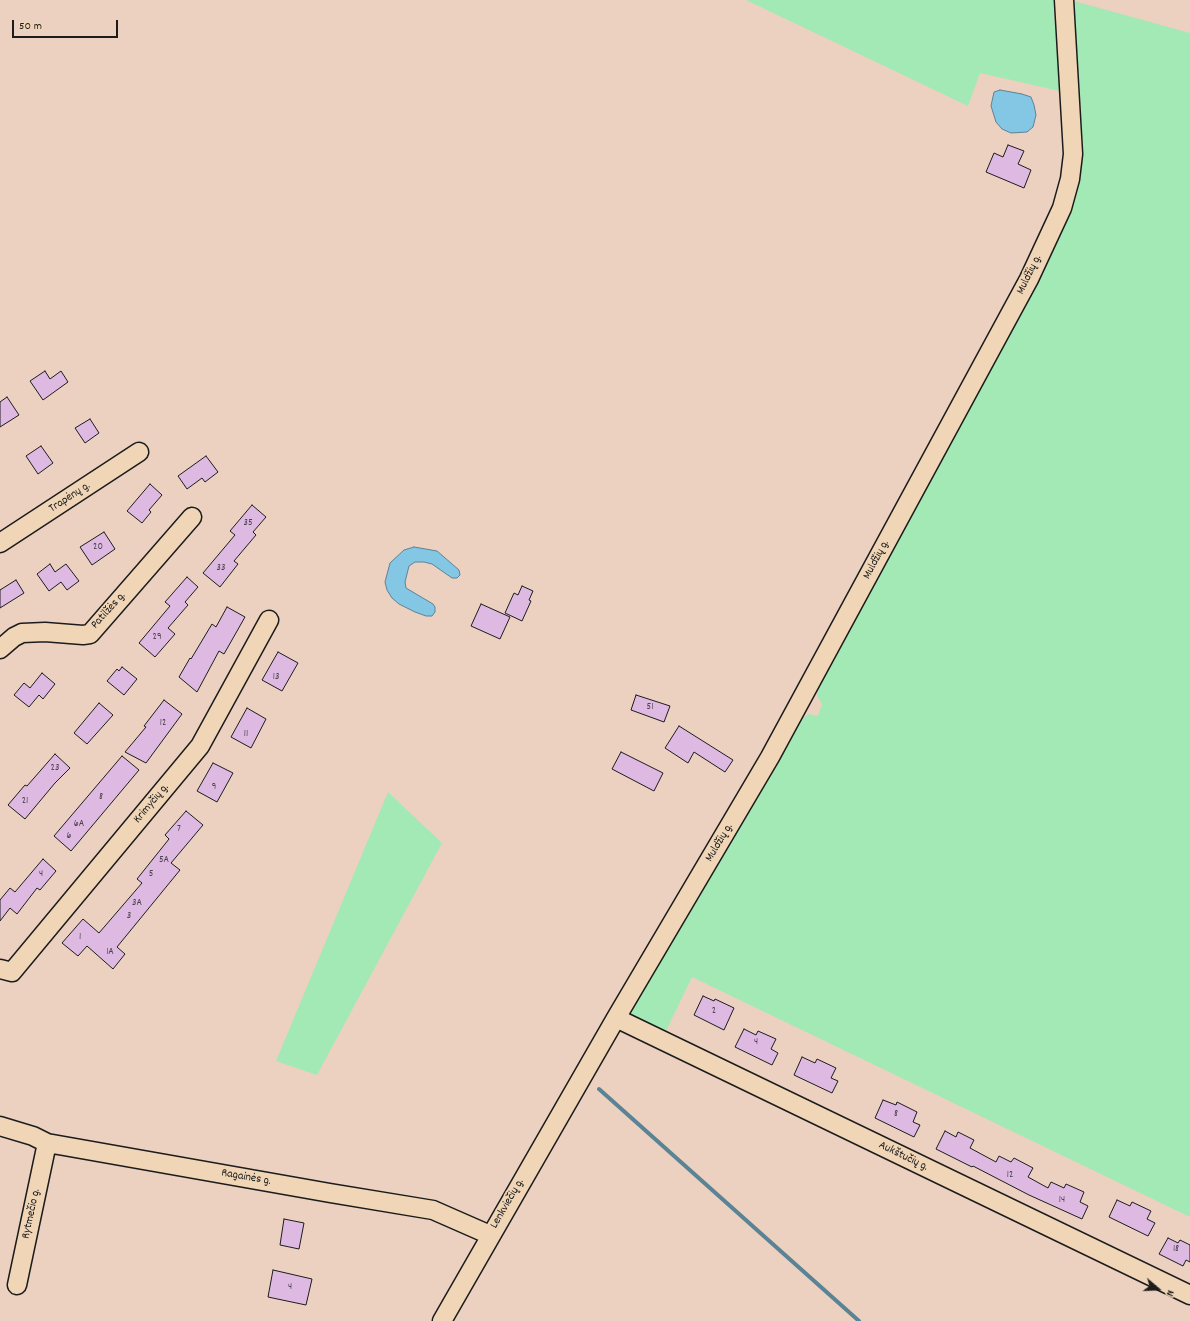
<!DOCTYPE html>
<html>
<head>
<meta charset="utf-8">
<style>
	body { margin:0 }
	#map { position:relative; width:1190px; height:1321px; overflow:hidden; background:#ecd0c0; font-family:Dekko,sans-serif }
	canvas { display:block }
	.north { position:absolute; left:1138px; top:1269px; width:40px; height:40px; -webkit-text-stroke:3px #f0d6b7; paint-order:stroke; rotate:109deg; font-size:11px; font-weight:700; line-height:16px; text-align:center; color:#1c1c1c }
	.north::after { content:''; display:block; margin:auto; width:14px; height:18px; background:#1c1c1c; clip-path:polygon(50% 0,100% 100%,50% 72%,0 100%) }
	.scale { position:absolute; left:12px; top:20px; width:106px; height:18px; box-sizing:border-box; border:2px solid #1c1c1c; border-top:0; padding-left:5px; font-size:12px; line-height:14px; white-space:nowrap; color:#1c1c1c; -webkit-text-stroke:3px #f0d6b7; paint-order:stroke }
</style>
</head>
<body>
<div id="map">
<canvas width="1190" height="1321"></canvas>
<div class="north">N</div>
<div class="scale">50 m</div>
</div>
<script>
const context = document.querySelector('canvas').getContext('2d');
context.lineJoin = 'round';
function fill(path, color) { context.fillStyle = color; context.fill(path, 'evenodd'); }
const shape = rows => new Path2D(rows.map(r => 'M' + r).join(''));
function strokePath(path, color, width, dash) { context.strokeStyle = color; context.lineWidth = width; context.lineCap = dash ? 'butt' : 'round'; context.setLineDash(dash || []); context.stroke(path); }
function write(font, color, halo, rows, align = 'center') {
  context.font = font + ' Dekko,sans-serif'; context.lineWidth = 3; context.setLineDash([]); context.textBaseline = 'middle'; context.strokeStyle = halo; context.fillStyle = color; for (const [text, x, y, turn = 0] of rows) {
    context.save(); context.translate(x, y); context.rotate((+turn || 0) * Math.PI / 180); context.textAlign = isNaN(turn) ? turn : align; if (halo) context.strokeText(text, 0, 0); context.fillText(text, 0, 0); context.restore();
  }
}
fill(shape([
	[746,0,1053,0,1060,91,980,73,968,106],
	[1074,1,1190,33,1190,1217,692,977,665,1033,631,1015,631,1008,802,718,809,714,818,716,822,704,817,696,818,682,1045,268,1070,206,1080,160,1081,117],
	[388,792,442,843,317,1075,276,1061]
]), '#a3e9b6');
const water = shape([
	[1000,90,1022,94,1031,97,1034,105,1036,115,1033,127,1027,132,1011,133,1002,129,996,122,991,106,994,92,1000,90],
	[414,547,437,551,459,570,460,575,457,578,452,578,432,564,424,562,415,562,409,566,405,582,406,588,433,604,435,607,435,612,432,616,426,616,415,612,399,604,392,598,387,590,385,582,390,563,404,550,414,547]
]);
fill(water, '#84c7e5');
strokePath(water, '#5a8395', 1);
strokePath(shape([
	[599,1089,859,1321]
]), '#5a8395', 4);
const building = shape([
	[1008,145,1024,151,1018,164,1031,170,1024,188,986,172,994,153,1003,157,1008,145],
	[45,371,50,379,61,371,68,382,43,400,30,381,45,371],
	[7,397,19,415,0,427,0,402,7,397],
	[90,419,99,433,85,443,75,428,90,419],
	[41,446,53,463,38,474,26,456,41,446],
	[206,456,218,472,205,482,202,478,187,489,178,476,206,456],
	[150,484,162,495,149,510,151,512,142,523,127,511,150,484],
	[252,505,266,517,253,532,256,535,234,561,238,564,220,587,203,573,235,535,230,531,252,505],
	[104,532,115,549,92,565,80,547,104,532],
	[50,564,55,572,66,564,79,581,67,590,61,582,49,591,37,574,50,564],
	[187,577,198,587,185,602,188,605,168,628,175,634,155,657,139,643,170,606,165,602,187,577],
	[16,580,24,593,0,608,0,590,16,580],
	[522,586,533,591,529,600,531,601,522,621,505,613,514,593,518,595,522,586],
	[481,604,510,617,500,639,471,626,481,604],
	[227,607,245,617,224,654,219,651,197,692,179,677,190,658,191,659,212,624,216,627,227,607],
	[278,652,298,663,282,691,262,680,278,652],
	[122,667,137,679,124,695,107,681,117,669,119,671,122,667],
	[42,673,55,684,43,699,39,695,29,707,14,695,24,683,30,688,42,673],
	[636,695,670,706,664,722,631,710,636,695],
	[164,700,182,714,146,763,125,752,146,727,144,726,164,700],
	[99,703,113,715,87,744,74,733,99,703],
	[247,708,266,719,251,748,231,737,247,708],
	[679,726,733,760,725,772,694,752,688,763,665,748,679,726],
	[621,752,663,773,654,791,612,769,621,752],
	[55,754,70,768,55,783,25,819,8,805,25,785,27,786,55,754],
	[122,756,139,770,71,851,54,836,122,756],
	[213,763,233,773,217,802,197,791,213,763],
	[186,811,203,825,171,863,180,870,117,947,125,954,113,969,87,946,78,956,62,943,83,919,99,933,142,883,137,879,169,839,165,835,186,811],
	[43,859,56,871,40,890,37,888,17,914,10,908,0,921,0,900,10,888,15,892,43,859],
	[703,996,714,1001,715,999,734,1008,724,1030,694,1015,703,996],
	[744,1029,756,1035,758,1031,776,1039,771,1049,778,1053,772,1065,735,1047,744,1029],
	[802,1057,815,1063,817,1059,836,1068,831,1078,838,1081,832,1093,794,1075,802,1057],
	[883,1100,896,1105,897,1102,917,1112,913,1122,920,1125,914,1137,875,1118,883,1100],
	[945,1131,956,1137,958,1132,974,1140,970,1148,996,1162,999,1156,1011,1162,1014,1158,1033,1168,1028,1177,1048,1188,1051,1182,1064,1188,1066,1184,1084,1192,1080,1202,1088,1206,1082,1219,1029,1195,973,1166,972,1167,936,1149,945,1131],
	[1117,1200,1130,1206,1132,1202,1151,1211,1147,1219,1155,1223,1148,1236,1109,1217,1117,1200],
	[284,1219,304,1223,299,1249,280,1245,284,1219],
	[1168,1238,1178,1243,1180,1240,1190,1245,1190,1262,1186,1260,1183,1266,1159,1254,1168,1238],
	[273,1270,312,1279,306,1305,268,1297,273,1270]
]);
fill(building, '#deb9e2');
strokePath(building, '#1c1c1c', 1);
const minor = shape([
	[0,543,139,452],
	[0,649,14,637,22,633,45,632,83,635,90,634,192,517],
	[0,969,12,972,200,746,269,620],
	[616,1018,1190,1295],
	[0,1126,33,1136,47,1143,330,1193,433,1210,490,1235],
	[17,1285,47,1143],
	[442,1321,616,1018,770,757,1029,279,1062,208,1070,179,1073,154,1064,0]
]);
strokePath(minor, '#1c1c1c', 21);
strokePath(minor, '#f0d6b7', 18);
write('10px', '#4c434e', null, [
	["35",248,524],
	["20",98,548],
	["33",221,569],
	["29",157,638],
	["13",276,678],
	["51",650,708],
	["12",163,724],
	["11",246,735],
	["23",55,769],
	["9",214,788],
	["8",101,798],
	["21",25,802],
	["6A",79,825],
	["7",179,830],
	["6",69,837],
	["5A",164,861],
	["4",41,875],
	["5",151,875],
	["3A",137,904],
	["3",129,917],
	["1",80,938],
	["1A",110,953],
	["2",714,1012],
	["4",756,1043],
	["8",896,1115],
	["12",1010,1176],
	["14",1062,1201],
	["18",1176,1250],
	["4",290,1288]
]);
write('12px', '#1c1c1c', '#f0d6b7', [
	["Muldžių g.",1030,275,-64],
	["Trapėnų g.",70,498,-33],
	["Muldžių g.",877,560,-62],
	["Patilžės g.",109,611,-48],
	["Krimyčių g.",152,804,-50],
	["Muldžių g.",720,843,-59],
	["Aukštučių g.",903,1157,26],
	["Ragainės g.",246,1178,10],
	["Lenkviečių g.",508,1204,-60],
	["Rytmečio g.",32,1214,-78]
]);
</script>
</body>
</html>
